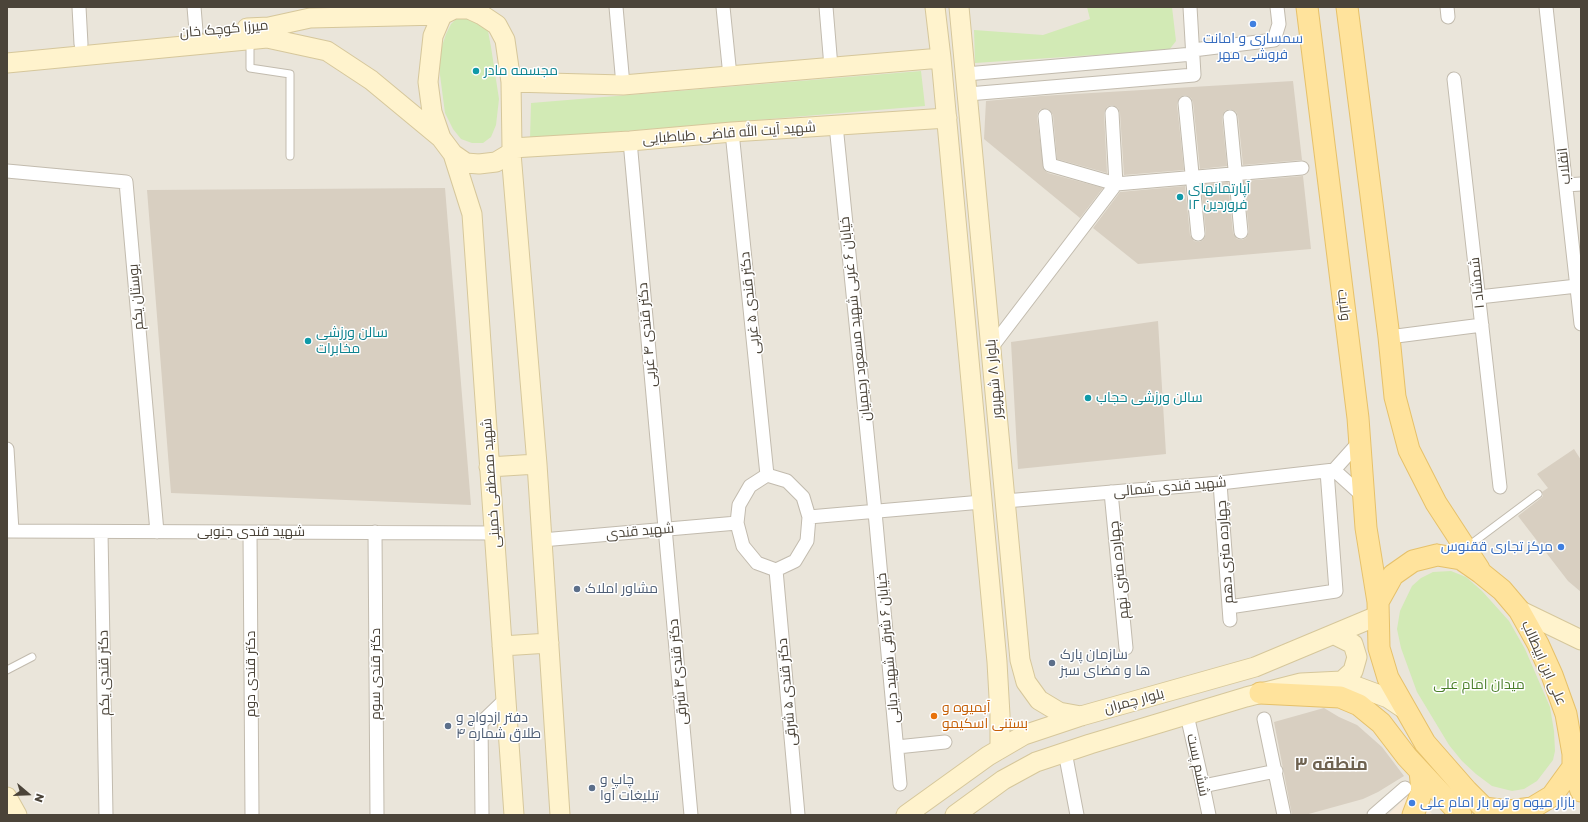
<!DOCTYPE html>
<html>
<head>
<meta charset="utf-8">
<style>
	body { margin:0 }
	#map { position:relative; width:1588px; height:822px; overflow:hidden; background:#f6f3ec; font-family:"Golos Text",sans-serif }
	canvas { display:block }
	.frame { position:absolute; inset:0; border:8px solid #4b4439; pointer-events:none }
	.north { position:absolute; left:8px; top:774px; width:40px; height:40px; -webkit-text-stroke:3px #fff; paint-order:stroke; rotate:109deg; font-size:11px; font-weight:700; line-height:16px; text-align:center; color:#4b4439 }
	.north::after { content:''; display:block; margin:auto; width:14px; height:18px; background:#4b4439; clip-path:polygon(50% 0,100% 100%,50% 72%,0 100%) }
</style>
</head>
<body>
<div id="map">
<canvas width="1588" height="822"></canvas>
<div class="frame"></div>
<div class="north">N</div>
</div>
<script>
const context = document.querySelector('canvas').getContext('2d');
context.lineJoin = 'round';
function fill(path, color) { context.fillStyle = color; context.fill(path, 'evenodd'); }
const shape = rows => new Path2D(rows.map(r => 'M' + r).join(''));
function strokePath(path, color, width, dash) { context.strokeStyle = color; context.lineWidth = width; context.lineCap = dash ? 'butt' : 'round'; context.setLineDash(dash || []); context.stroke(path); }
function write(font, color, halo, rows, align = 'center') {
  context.font = font + ' "Golos Text",Cairo,sans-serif'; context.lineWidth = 3; context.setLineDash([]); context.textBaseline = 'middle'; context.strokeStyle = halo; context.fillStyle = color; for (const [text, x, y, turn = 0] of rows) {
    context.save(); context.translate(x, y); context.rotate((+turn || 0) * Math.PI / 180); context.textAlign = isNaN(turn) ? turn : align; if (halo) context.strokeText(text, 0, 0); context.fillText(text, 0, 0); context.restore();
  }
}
fill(shape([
	[7,7,1581,7,1581,815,7,815]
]), '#eae5da');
fill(shape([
	[1413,790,1433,815,1388,815]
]), '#f7ead8');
fill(shape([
	[1087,7,1172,7,1176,41,1169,50,975,63,974,30,1043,35,1090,19],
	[462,17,480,22,488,31,491,47,499,99,496,125,491,137,483,143,472,143,461,139,453,129,445,113,440,75,440,52,446,34,451,24,456,19],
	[921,71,925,106,530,139,531,103],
	[1451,571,1466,577,1482,591,1509,621,1525,649,1550,707,1554,731,1555,751,1553,760,1537,781,1524,789,1512,791,1492,786,1476,774,1462,761,1449,745,1417,692,1401,648,1397,629,1400,611,1412,586,1421,578,1433,572]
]), '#d2eab5');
fill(shape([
	[1293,81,1302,160,1243,165,1238,116,1236,112,1230,109,1225,111,1222,117,1227,166,1200,169,1193,102,1191,98,1185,95,1180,97,1177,104,1184,170,1124,175,1120,113,1118,108,1112,105,1107,107,1104,113,1107,173,1057,159,1053,115,1048,109,1041,109,1038,112,1037,117,1044,170,1048,173,1103,188,1080,218,984,139,986,101,1041,96],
	[1303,176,1311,249,1138,264,1093,228,1120,192,1185,186,1190,235,1194,241,1199,242,1203,240,1206,234,1201,185,1228,182,1233,233,1237,239,1242,240,1246,238,1249,232,1244,181],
	[445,188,471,505,171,493,147,190],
	[1158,321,1166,454,1018,469,1011,342],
	[1574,449,1581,460,1581,592,1568,581,1518,516,1541,498,1543,496,1542,492,1548,488,1537,474],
	[1324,708,1339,717,1357,725,1382,747,1404,776,1378,792,1363,799,1305,815,1292,815,1274,722]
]), '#d8cfc1');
const lane = shape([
	[250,39,250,68,290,74,290,156],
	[1467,547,1538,494],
	[7,670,32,657]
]);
const street = shape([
	[79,7,81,44],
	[194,7,196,31],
	[616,7,623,85],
	[723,7,730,76],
	[826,7,831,67],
	[1447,7,1448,17],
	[1546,7,1581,324],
	[1193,50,1274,40,1279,24,1277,7],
	[966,74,1193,54],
	[1454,79,1500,487],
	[968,94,1194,75,1190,7],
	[1185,103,1198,234],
	[1045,116,1050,165,1116,184,1302,168],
	[1230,117,1241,232],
	[836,125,875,512,900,784],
	[732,132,767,475],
	[630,141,691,815],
	[7,171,126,182,157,532],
	[1566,185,1581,184],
	[1479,297,1577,286],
	[1389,337,1482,325],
	[991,348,1116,184,1112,113],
	[1360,441,1334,470,1364,497],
	[7,449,12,531],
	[767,475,787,481,803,497,809,517,807,541,795,561,776,570,757,563,743,546,737,523,739,505,750,486,767,475],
	[1220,483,1230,620],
	[1111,492,1126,648],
	[1005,501,1220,483,1334,470],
	[809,517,982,502],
	[7,531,494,533],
	[101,532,106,815],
	[250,532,252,815],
	[375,532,377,815],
	[542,540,737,523],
	[776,570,798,815],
	[1229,607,1336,591,1327,471],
	[1187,715,1203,786,1209,815],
	[1264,719,1284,815],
	[897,747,945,742],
	[1065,752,1077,815],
	[1203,786,1276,771],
	[482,815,481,723,506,699],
	[1374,815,1405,788]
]);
const secondary = shape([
	[935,7,941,58,997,662,1000,715,1000,749],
	[959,7,1020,660,1026,682,1039,700,1059,712,1081,716],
	[454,9,469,9,482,15,497,25,505,40,511,82,512,148,511,153,496,162,479,164,466,163,453,154,441,138,432,112,428,82,433,36,442,15,454,9],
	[247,28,269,27,310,18,442,15,444,7],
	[7,63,267,38,327,51,371,80,441,138],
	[511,82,623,85,941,58],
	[512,148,630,141,732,132,947,118],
	[511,153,537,464,560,815],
	[453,154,472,214,514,815],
	[489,467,537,464],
	[1519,610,1581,640],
	[1335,635,1353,644,1357,657,1353,671,1342,681],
	[502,646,549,643],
	[7,797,17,815],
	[906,815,988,756,1024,735,1081,716,1255,667,1377,616],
	[955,815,1003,780,1036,762,1090,744,1246,697,1301,683,1342,681,1388,698,1406,710]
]);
const primary = shape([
	[1307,7,1358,418,1366,528,1378,602],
	[1347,7,1389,337,1395,397,1409,450,1436,503,1479,569],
	[1437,555,1461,559,1481,573,1502,590,1519,610,1538,644,1552,675,1566,714,1573,754,1573,767,1552,796,1532,808,1509,811,1484,808,1467,791,1425,743,1388,678,1379,648,1378,602,1393,575,1413,561,1437,555],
	[1260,693,1340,697,1359,705,1381,723,1407,757,1461,815],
	[1573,767,1581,791],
	[1413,815,1422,791,1420,771]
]);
strokePath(lane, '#c2bbae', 9);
strokePath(street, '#c2bbae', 15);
strokePath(secondary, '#d6c79b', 21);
strokePath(primary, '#e6c16a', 23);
strokePath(lane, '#fff', 7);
strokePath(street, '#fff', 13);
strokePath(secondary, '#fff3cd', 19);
strokePath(primary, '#ffe39c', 21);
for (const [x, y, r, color] of [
	[1253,24,4,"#3f7fe0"],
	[476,71,4,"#0f9aa8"],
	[1180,197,4,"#0f9aa8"],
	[308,341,4,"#0f9aa8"],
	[1088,398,4,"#0f9aa8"],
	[1561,547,4,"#3f7fe0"],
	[577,589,4,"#5c6f8a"],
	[1052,663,4,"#5c6f8a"],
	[934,716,4,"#e8710a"],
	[448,726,4,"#5c6f8a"],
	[592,788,4,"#5c6f8a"],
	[1412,803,4,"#3f7fe0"]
]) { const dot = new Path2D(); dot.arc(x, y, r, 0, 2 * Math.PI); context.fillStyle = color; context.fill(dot); strokePath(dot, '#fff', 1.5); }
write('14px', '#4b4439', '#fff', [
	["میرزا کوچک خان",224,29,-5],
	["شهید آیت الله قاضی طباطبایی",729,133,-4],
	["انقلاب",1564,166,-96],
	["شمشاد ۱",1477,283,-96],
	["بوستان یکم",136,297,-95],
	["دکتر قندی ۵ غربی",750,303,-96],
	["ولایت",1344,305,83],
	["خیابان ۶ غربی شهید مسعود رحیمیان",855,319,-96],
	["دکتر قندی ۴ غربی",647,335,-95],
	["بلوار ۸ شهریور",994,379,-95],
	["شهید مصطفی خمینی",491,483,-94],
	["شهید قندی شمالی",1170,487,-5],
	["شهید قندی",640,531,-5],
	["شهید قندی جنوبی",251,532],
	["چهارده متری دهم",1225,552,-94],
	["چهارده متری نهم",1119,570,-96],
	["خیابان ۶ شرقی شهید دیانی",888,648,-95],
	["علی ابن ابیطالب",1544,663,66],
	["دکتر قندی۴ شرقی",678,672,-95],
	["دکتر قندی یکم",104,673,-91],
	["دکتر قندی دوم",251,674,-90],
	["دکتر قندی سوم",376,674,-90],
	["دکتر قندی ۵ شرقی",787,692,-95],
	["بلوار چمران",1134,701,-15],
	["ششم پست",1198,765,78]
]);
write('14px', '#366cbe', '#fff', [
	["سمساری و امانت",1253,39],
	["فروشی مهر",1253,55],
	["مرکز تجاری ققنوس",1553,547,"right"],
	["بازار میوه و تره بار امام علی",1420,803,"left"]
]);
write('14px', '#0d838f', '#fff', [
	["مجسمه مادر",484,71],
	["آپارتمانهای",1188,189],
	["۱۲ فروردین",1188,205],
	["سالن ورزشی",316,333],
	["مخابرات",316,349],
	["سالن ورزشی حجاب",1096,398]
], 'left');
write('14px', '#4e5e75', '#fff', [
	["مشاور املاک",585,589],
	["سازمان پارک",1060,655],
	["ها و فضای سبز",1060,671],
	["دفتر ازدواج و",456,718],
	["طلاق شماره ۴",456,734],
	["چاپ و",600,780],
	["تبلیغات آوا",600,796]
], 'left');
write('14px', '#4a7f2a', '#fff', [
	["میدان امام علی",1479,685]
]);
write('14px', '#c56008', '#fff', [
	["آبمیوه و",942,708],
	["بستنی اسکیمو",942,724]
], 'left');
write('bold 18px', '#6e6250', '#fff', [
	["منطقه ۳",1331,764]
]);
</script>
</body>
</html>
